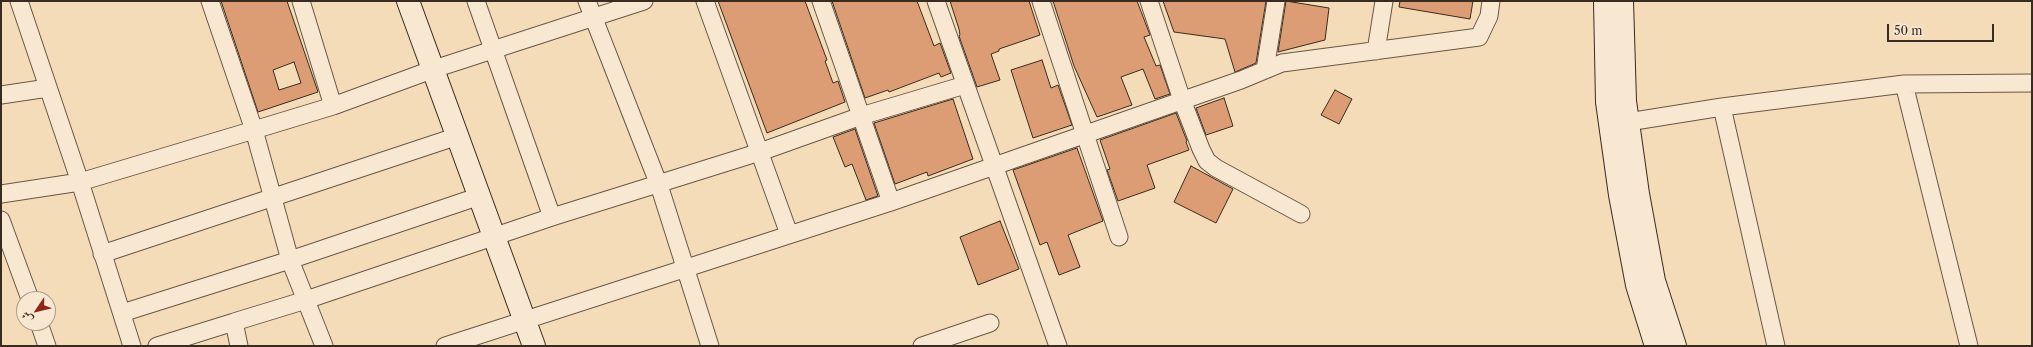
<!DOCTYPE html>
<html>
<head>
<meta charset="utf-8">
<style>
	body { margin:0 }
	#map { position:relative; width:2033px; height:347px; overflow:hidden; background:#f5dcb9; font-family:"Libre Caslon Text",Amiri,serif }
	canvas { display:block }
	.frame { position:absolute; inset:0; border:2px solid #372c1f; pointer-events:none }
	.north { position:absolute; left:16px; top:291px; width:40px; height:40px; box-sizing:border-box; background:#f8e8d2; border:1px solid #ab9d8a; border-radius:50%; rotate:235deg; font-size:11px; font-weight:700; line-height:16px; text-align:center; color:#372c1f }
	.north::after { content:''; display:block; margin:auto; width:14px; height:18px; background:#8f2418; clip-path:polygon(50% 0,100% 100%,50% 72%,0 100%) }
	.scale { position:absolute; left:1887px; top:24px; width:107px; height:18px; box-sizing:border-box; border:2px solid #372c1f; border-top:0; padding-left:5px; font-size:12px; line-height:14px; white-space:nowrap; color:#372c1f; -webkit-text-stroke:3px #f8e8d2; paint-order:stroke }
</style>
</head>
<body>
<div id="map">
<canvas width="2033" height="347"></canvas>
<div class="frame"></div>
<div class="north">ش</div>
<div class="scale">50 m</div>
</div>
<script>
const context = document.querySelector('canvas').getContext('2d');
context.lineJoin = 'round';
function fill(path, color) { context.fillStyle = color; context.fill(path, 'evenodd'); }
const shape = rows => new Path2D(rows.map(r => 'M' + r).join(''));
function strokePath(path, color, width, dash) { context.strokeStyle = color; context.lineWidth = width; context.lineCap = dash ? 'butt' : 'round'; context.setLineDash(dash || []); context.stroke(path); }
const building = shape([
	[221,1,287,1,318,92,258,112,221,1],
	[294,62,301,83,279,90,273,70,294,62],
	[718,1,805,1,827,60,825,61,833,83,838,81,845,102,767,133,718,1],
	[832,1,917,1,934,46,940,43,951,73,941,77,939,73,889,92,888,90,865,98,832,1],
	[950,1,1029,1,1040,35,999,49,999,51,991,54,1000,80,977,87,959,36,960,35,959,29,950,1],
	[1053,1,1137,1,1150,35,1144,37,1156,66,1160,65,1170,94,1155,99,1143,69,1121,77,1132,105,1097,117,1074,66,1053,1],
	[1163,1,1266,1,1256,63,1235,72,1225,39,1174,32,1163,1],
	[1286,1,1329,8,1325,40,1278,52,1286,1],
	[1400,1,1473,1,1470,19,1399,7,1400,1],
	[1042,60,1051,88,1058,85,1072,125,1033,138,1011,70,1042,60],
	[1335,90,1352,99,1339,124,1321,115,1335,90],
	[1224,98,1233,126,1206,135,1196,108,1224,98],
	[953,99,973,159,928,176,927,172,895,184,874,123,953,99],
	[1176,113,1187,141,1186,142,1189,150,1147,165,1155,188,1118,201,1107,170,1110,169,1100,140,1176,113],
	[855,129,878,196,866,200,852,164,845,167,833,137,855,129],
	[1077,148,1103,221,1068,235,1080,267,1059,275,1047,242,1040,245,1013,170,1077,148],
	[1191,166,1233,189,1216,223,1174,202,1191,166],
	[1000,221,1019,269,978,285,960,237,1000,221]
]);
fill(building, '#dc9d74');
strokePath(building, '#372c1f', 1);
const street = shape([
	[19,1,80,182,132,346],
	[210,1,254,130,290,260,324,346],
	[301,1,333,106],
	[476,1,552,217],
	[587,1,659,185,710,346],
	[705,1,789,234],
	[821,1,891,202],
	[936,1,1058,346],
	[1041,1,1119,237],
	[1149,1,1182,100,1201,149,1207,161,1216,168,1301,214],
	[1376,51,1384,1],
	[1265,70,1276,1],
	[1904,84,1969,346],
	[1,95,48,88],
	[1722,107,1776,346],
	[1628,122,1722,107,1904,84,2032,83],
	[1,194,80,182,254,130,333,106,434,69,644,1],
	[1,220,30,299],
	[102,254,458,136],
	[122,313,290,260,480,196],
	[234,322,306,300,552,217,760,152,861,116,965,85],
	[39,323,47,346],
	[157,346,234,322,239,346],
	[445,346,891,202,1241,80,1282,63,1479,37,1489,16,1491,1],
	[922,346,990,323]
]);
const secondary = shape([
	[408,1,534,346],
	[1605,1,1607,102,1620,195,1637,285,1656,346],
	[1622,1,1625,101,1638,194,1654,281,1675,346]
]);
strokePath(street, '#665846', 19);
strokePath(secondary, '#372c1f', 24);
strokePath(street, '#f8e8d2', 17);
strokePath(secondary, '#f8e8d2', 22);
</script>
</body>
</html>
